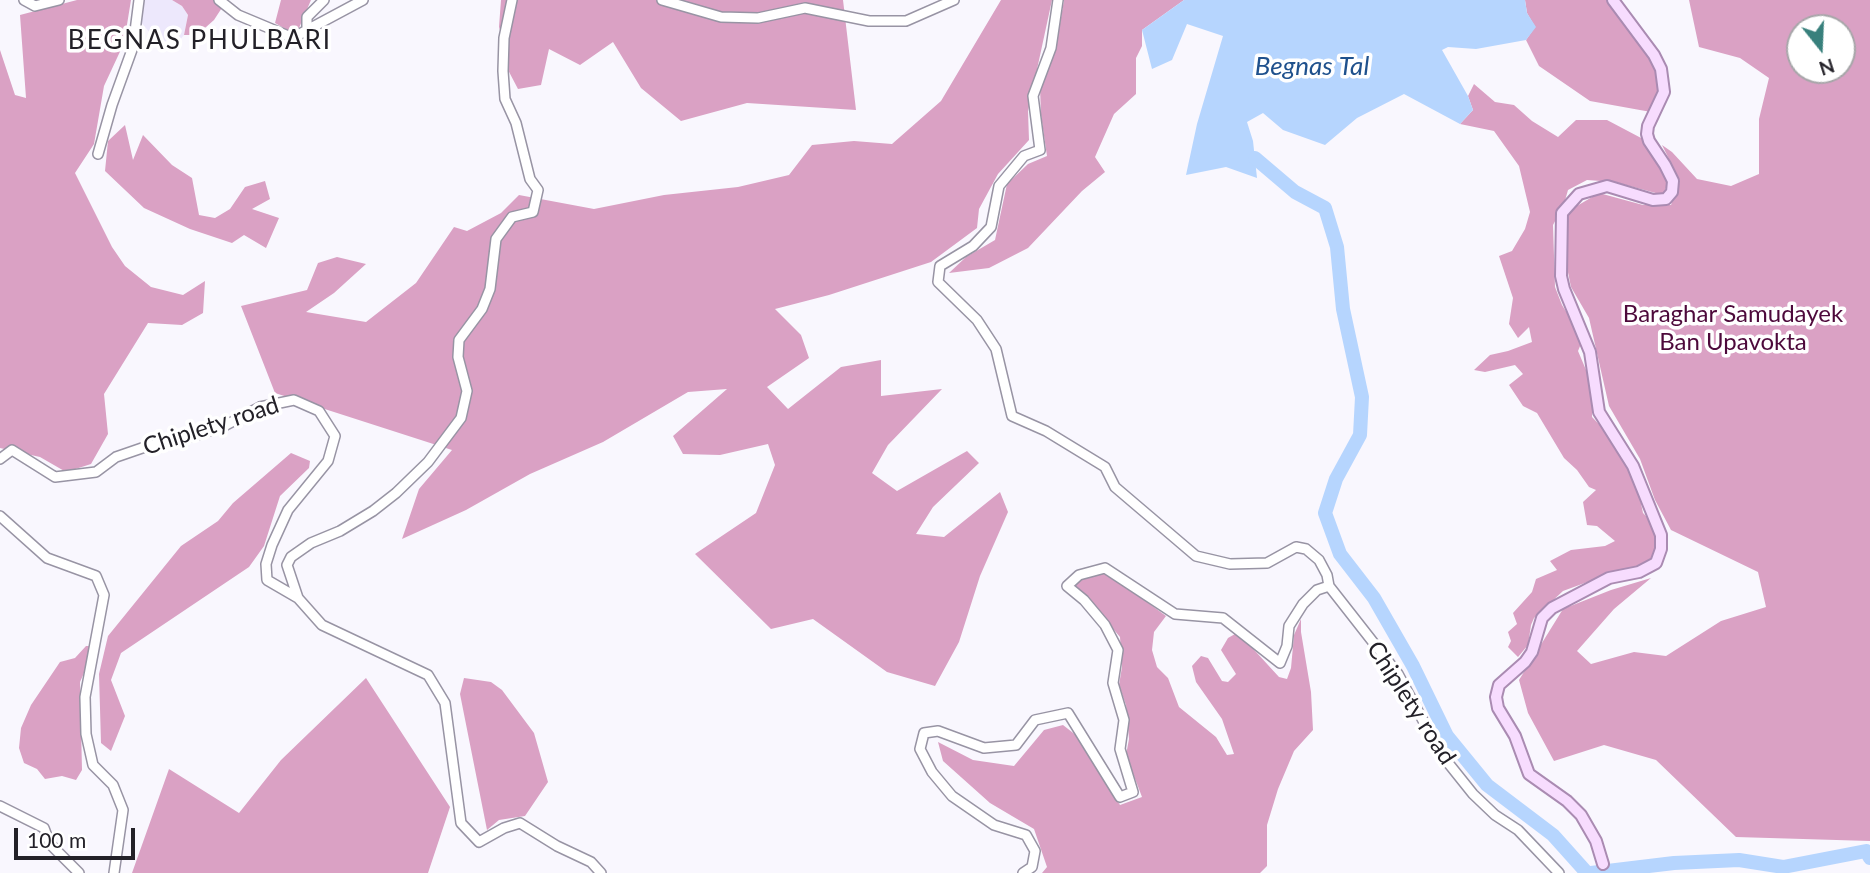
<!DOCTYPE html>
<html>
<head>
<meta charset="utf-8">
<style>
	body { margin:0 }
	#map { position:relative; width:1870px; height:873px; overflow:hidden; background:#f9f7fe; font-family:Lato,sans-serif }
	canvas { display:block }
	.north { position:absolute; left:1786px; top:14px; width:70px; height:70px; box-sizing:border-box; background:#fff; border:2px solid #a7a6a9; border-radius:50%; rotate:162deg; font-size:19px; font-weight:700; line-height:28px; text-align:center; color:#232128 }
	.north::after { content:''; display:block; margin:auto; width:24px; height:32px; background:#38807c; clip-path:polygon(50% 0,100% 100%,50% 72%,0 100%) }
	.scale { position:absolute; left:14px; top:828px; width:121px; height:32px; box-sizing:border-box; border:4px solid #232128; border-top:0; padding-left:9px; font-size:21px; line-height:24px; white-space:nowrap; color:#232128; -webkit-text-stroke:5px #fff; paint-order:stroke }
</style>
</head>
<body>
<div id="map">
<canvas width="1870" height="873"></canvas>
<div class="north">N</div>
<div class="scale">100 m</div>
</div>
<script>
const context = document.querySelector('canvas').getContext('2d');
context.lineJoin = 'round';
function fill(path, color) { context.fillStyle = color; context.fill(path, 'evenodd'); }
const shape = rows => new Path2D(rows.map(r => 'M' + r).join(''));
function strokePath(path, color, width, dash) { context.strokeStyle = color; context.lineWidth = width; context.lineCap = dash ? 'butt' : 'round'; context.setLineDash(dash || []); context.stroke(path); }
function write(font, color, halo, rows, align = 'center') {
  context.font = font + ' Lato,sans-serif'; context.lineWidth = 7; context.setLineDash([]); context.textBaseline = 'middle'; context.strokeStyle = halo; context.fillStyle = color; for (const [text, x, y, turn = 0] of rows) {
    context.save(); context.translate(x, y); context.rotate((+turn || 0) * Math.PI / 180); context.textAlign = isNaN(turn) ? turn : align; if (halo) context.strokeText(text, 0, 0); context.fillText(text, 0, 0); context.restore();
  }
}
fill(shape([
	[144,0,172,0,182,6,188,15,184,35,179,41,165,41,150,33,141,22]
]), '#ede8fc');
fill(shape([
	[77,0,131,0,124,43,104,86,94,144,75,173,112,247,125,266,151,287,183,295,205,281,203,313,182,325,148,323,104,394,108,434,91,464,66,472,40,457,0,448,0,50,15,95,26,98,20,15],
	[172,0,227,0,214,20,197,35,184,35,188,15,182,6],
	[281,0,311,0,299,28,289,31,275,23],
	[501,0,843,0,856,110,747,103,681,121,641,88,613,42,580,65,549,49,541,85,518,89,507,68,507,53,499,27],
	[1001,0,1052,0,1028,111,1029,140,998,174,979,209,977,228,931,262,829,295,775,309,801,335,809,358,767,387,788,409,841,367,881,360,881,396,942,389,888,445,872,473,897,491,967,451,979,463,933,507,916,534,944,537,1000,492,1008,512,980,576,959,642,935,686,887,672,813,619,771,629,695,554,756,513,775,465,768,444,720,455,683,454,673,436,727,389,688,392,603,442,530,474,466,510,402,539,419,489,452,450,275,393,241,306,307,290,318,263,337,257,366,264,334,293,306,312,366,322,416,283,454,227,467,231,501,213,519,195,594,209,664,195,738,187,789,175,812,145,854,141,892,144,941,101],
	[1064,0,1184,0,1142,30,1142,46,1136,58,1136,94,1114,114,1095,157,1105,172,1082,191,1028,248,989,268,949,273,966,257,995,240,1007,184,1028,164,1047,156,1041,115,1040,88,1056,47],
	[1525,0,1609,0,1656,66,1660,95,1651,112,1590,101,1539,66,1526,40,1535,27,1527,13],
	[1689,0,1870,0,1870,841,1736,837,1656,760,1604,745,1554,761,1528,713,1519,680,1563,609,1611,590,1651,578,1614,609,1577,651,1591,664,1634,652,1666,656,1721,621,1766,607,1758,572,1671,530,1655,500,1640,459,1609,406,1589,318,1571,287,1562,243,1570,210,1599,193,1643,205,1671,205,1680,181,1662,145,1672,152,1697,179,1731,186,1759,174,1759,119,1769,78,1740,58,1699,47],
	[1800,28,1842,28,1842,70,1800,70],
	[1474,84,1495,102,1514,105,1532,121,1558,137,1576,120,1607,120,1643,139,1668,183,1663,195,1615,182,1587,180,1568,190,1564,204,1553,225,1555,287,1562,305,1583,339,1578,351,1589,377,1592,396,1592,417,1619,445,1636,480,1643,513,1654,524,1657,557,1645,566,1601,577,1563,591,1534,618,1531,625,1528,645,1518,657,1508,647,1511,641,1508,632,1517,624,1513,613,1532,592,1536,579,1557,570,1550,561,1571,550,1605,546,1615,541,1597,526,1587,525,1583,502,1596,490,1589,487,1577,470,1564,458,1537,413,1523,406,1509,385,1523,374,1515,365,1485,372,1474,370,1490,355,1508,351,1532,342,1529,327,1518,338,1509,324,1513,298,1499,256,1512,251,1525,229,1530,212,1519,166,1494,131,1460,124,1473,110,1468,96],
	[125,125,133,160,143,135,172,165,192,178,199,215,215,218,230,209,245,187,265,181,270,199,252,209,279,218,266,248,244,235,232,243,190,229,144,208,105,171,108,141],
	[291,453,310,461,309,468,280,496,264,546,249,567,121,653,111,680,125,716,111,751,101,743,99,674,108,636,181,546,218,521,233,503],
	[1090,574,1104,574,1125,586,1166,616,1154,632,1152,650,1157,667,1168,678,1179,707,1216,737,1227,755,1234,754,1222,719,1196,682,1192,666,1201,656,1208,658,1222,681,1228,682,1236,674,1221,650,1228,638,1235,634,1246,641,1279,677,1287,679,1291,668,1294,635,1301,619,1301,632,1311,692,1313,730,1294,751,1278,789,1267,825,1267,866,1260,873,1042,873,1047,867,1034,829,990,803,943,761,938,742,973,760,1014,766,1044,730,1063,725,1077,736,1120,805,1142,797,1126,755,1129,739,1126,705,1119,685,1122,667,1120,637,1098,611,1078,591,1075,583],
	[86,646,92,646,88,664,80,682,82,770,76,780,62,776,45,779,37,769,24,763,19,748,21,728,31,705,60,662,75,658],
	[366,678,450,807,428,873,132,873,169,769,239,813,281,760],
	[464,678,491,682,502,690,534,733,548,782,525,816,499,820,487,830,460,694]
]), '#daa1c4');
fill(shape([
	[1184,0,1525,0,1527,13,1536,27,1526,40,1476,49,1448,47,1442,50,1468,96,1473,110,1460,124,1404,94,1357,118,1325,145,1283,130,1263,113,1247,122,1253,141,1257,178,1226,167,1186,175,1197,124,1223,36,1187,24,1172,60,1152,69,1142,30]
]), '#b6d5fe');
strokePath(shape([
	[1255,158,1295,192,1325,208,1337,247,1343,309,1362,397,1360,435,1336,479,1325,513,1340,554,1374,598,1413,666,1447,736,1487,785,1553,835,1587,873],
	[1591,873,1674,863,1739,860,1783,867,1866,851,1870,858]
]), '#b6d5fe', 14);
const minor = shape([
	[24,0,35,6,59,0],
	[219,0,238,15,293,38,307,30,307,17,324,0],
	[662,0,721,17,758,18,805,8,869,21,906,21,954,0],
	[1058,0,1051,48,1033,96,1040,150,1024,156,999,186,991,227,973,246,940,266,938,282,977,320,996,349,1012,416,1046,431,1105,467,1115,487,1196,556,1230,564,1267,563,1296,547,1306,549,1319,560,1327,575,1329,586],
	[307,30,363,0],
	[98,154,112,105,133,47,139,0],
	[0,459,12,450,55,477,96,472,116,457,145,447,191,437,226,425,260,407,294,400,319,411,335,436,328,461,288,510,272,545,266,564,267,580,298,598,322,625,428,675,445,703,461,823,479,842,504,828,520,823,557,846,591,862,601,873],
	[0,516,47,558,96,576,104,595,85,697,86,734,93,765,113,785,123,810,114,873],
	[298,598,287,565,291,557,311,543,340,531,373,511,396,493,428,462,461,418,467,391,458,357,459,340,482,309,490,289,496,239,512,217,533,212,538,190,530,179,516,123,505,99,503,71,504,38,512,0],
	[0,806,44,828,50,844,79,873],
	[1023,873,1032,867,1035,851,1026,835,994,825,952,796,932,772,920,749,924,733,938,731,984,748,1016,745,1035,720,1068,713,1120,797,1133,792,1120,749,1124,720,1113,683,1118,650,1105,625,1084,600,1067,586,1079,575,1105,568,1175,614,1223,618,1280,663,1287,646,1289,626,1303,604,1317,590,1329,586,1398,674,1441,754,1473,794,1495,815,1518,830,1559,873]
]);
const major = shape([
	[1603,864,1596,841,1581,815,1567,801,1529,774,1515,736,1498,708,1496,697,1499,685,1525,662,1532,652,1542,618,1552,608,1609,578,1639,572,1656,563,1661,549,1661,535,1633,466,1599,412,1590,352,1564,289,1561,276,1562,213,1579,194,1607,186,1653,200,1666,199,1672,192,1673,181,1665,165,1649,141,1647,134,1648,126,1664,92,1661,69,1654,55,1613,0]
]);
strokePath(minor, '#9894a4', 12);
strokePath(major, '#aa8bb2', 14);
strokePath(minor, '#fff', 9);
strokePath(major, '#f7dcfe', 10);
write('24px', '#4d093b', '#fff', [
	["Baraghar Samudayek",1733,314],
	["Ban Upavokta",1733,342]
]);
write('24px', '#232128', '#fff', [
	["Chiplety road",211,426,-18],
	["Chiplety road",1411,703,57]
]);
context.letterSpacing = '2px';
write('26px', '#232128', '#fff', [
	["BEGNAS PHULBARI",200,41]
]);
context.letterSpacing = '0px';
write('italic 26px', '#1f518d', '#fff', [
	["Begnas Tal",1312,67]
]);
</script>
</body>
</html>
